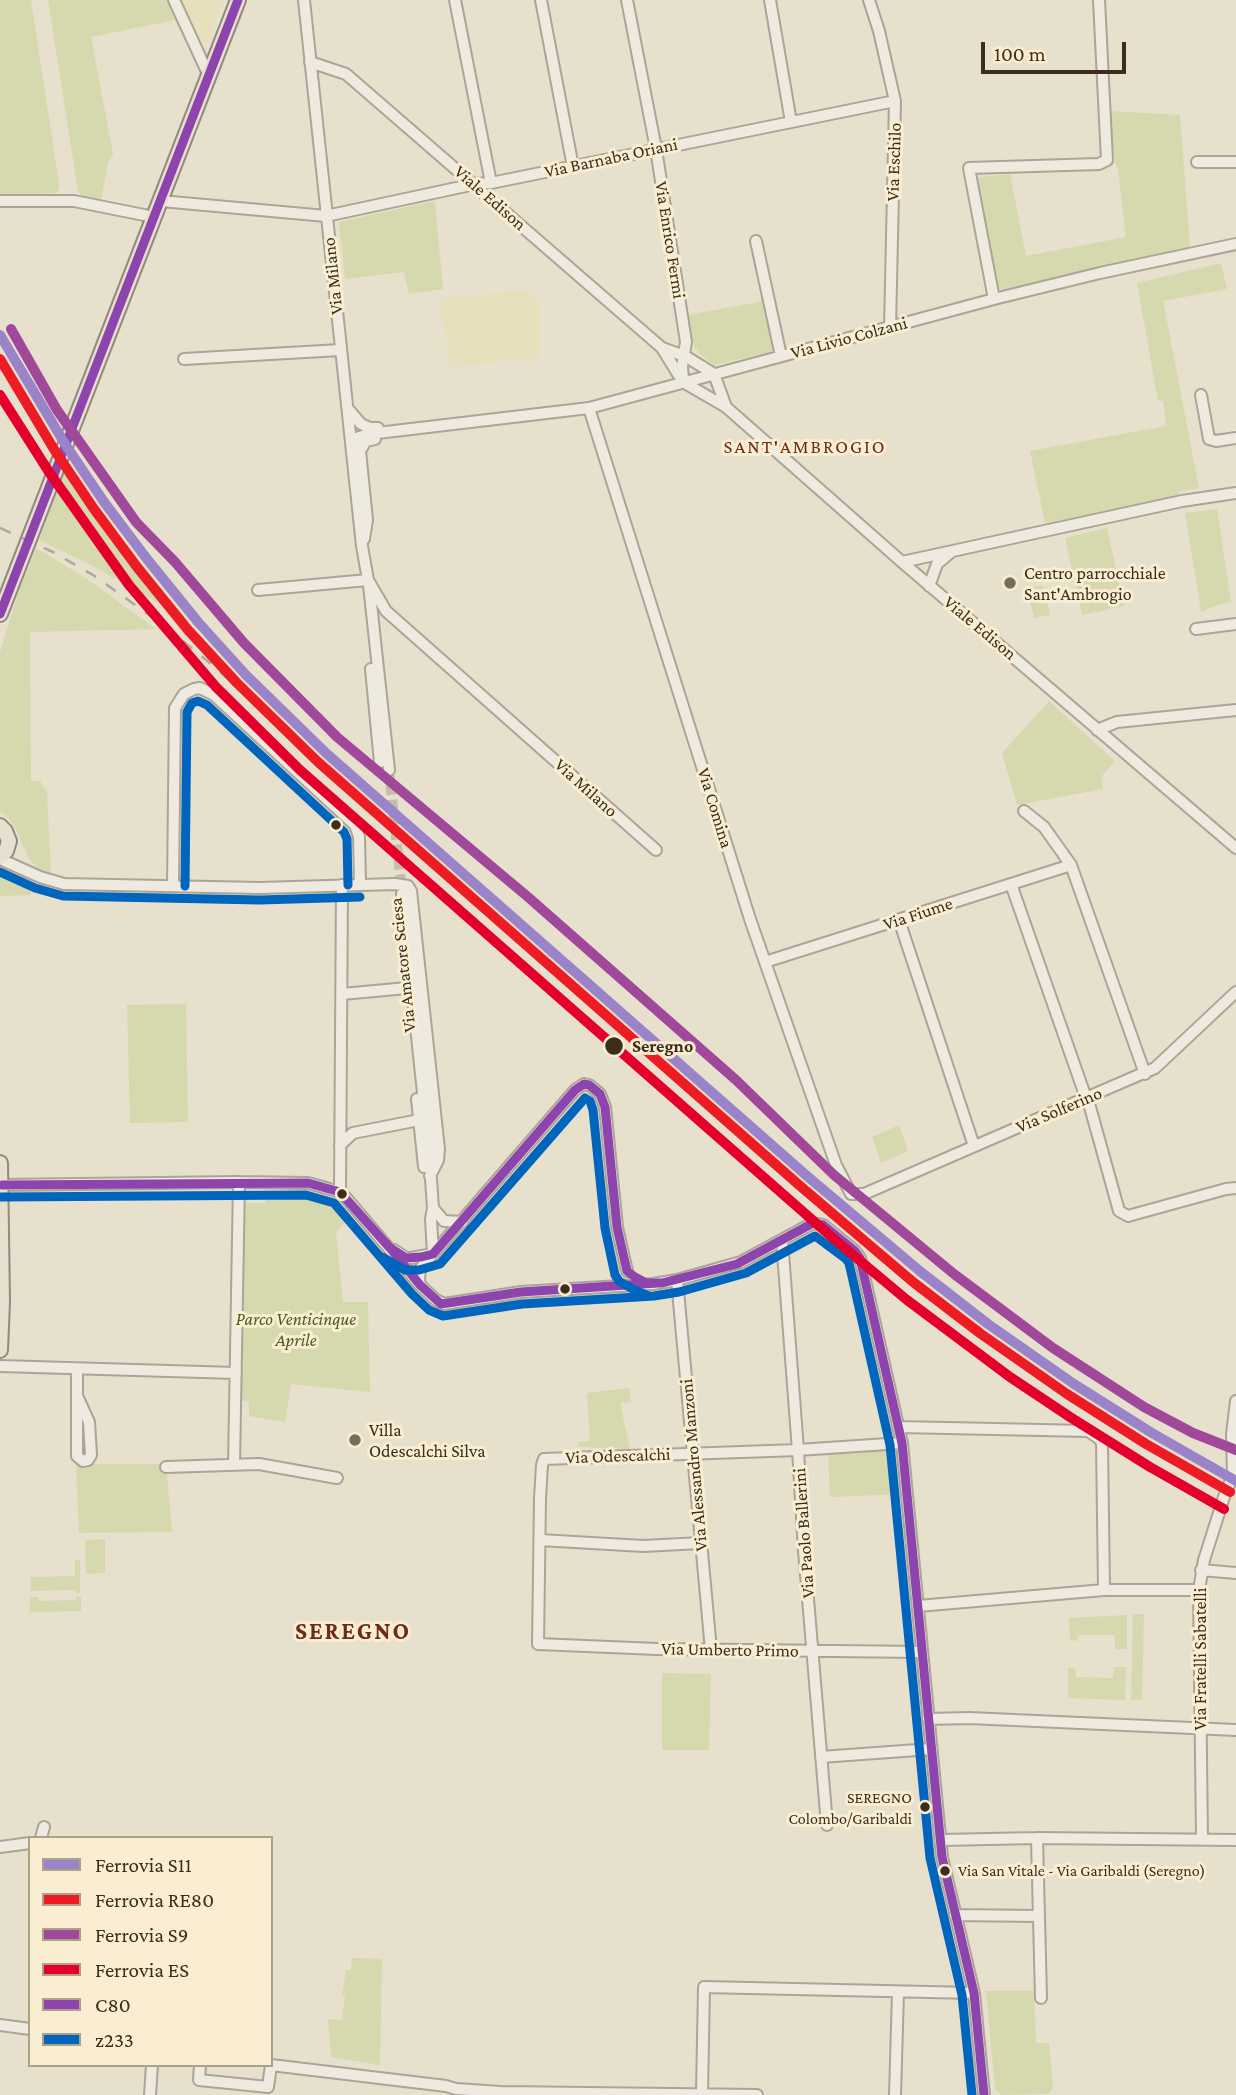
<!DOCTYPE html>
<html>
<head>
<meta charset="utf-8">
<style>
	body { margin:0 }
	#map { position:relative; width:1236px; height:2095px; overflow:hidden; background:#e7e0cd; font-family:"Crimson Pro",serif }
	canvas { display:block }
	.legend { position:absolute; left:28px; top:1836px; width:245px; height:231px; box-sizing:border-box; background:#f9eed2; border:2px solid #ada18a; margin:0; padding:9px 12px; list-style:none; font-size:21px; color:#3c2d1d }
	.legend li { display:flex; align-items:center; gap:14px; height:35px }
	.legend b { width:35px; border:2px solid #ada18a }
	.scale { position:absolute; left:981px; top:42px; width:145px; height:32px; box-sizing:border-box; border:4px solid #3c2d1d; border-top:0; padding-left:9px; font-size:21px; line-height:24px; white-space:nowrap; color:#3c2d1d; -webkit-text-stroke:5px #f9eed2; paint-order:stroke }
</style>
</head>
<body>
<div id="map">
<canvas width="1236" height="2095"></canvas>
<ul class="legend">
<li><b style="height:9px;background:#9a83c9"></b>Ferrovia S11</li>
<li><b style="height:9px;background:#ed1c24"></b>Ferrovia RE80</li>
<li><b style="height:9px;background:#a0499a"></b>Ferrovia S9</li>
<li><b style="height:9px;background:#e4002b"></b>Ferrovia ES</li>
<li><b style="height:9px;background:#8e44ad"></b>C80</li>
<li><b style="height:9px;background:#0065bd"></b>z233</li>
</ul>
<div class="scale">100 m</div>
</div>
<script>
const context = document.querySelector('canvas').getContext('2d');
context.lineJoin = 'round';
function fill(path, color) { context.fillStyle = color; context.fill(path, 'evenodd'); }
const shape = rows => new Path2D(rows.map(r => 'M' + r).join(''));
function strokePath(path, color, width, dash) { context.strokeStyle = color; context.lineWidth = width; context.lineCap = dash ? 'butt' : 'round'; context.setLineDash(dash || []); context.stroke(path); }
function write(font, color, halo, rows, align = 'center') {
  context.font = font + ' "Crimson Pro",serif'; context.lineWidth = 6; context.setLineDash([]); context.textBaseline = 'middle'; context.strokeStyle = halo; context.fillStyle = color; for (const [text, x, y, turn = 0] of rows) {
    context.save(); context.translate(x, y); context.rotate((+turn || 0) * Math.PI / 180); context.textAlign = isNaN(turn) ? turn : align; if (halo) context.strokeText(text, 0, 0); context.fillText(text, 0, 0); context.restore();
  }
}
fill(shape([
	[180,0,224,0,203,55],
	[523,290,540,302,540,358,451,367,438,299]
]), '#e8e0bc');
fill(shape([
	[0,0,31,0,59,184,59,189,56,193,0,195],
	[48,0,167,0,175,20,91,37,113,154,108,163,101,200,83,196,78,191],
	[1109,111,1180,115,1190,248,1005,292,996,285,976,180,980,177,1010,174,1026,256,1126,237,1118,169,1115,163],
	[435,201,443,289,409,294,404,272,345,279,339,222],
	[1221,263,1227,289,1163,301,1199,488,1180,491,1178,497,1045,523,1030,451,1166,426,1163,401,1158,401,1137,283],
	[763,301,775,346,771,352,714,365,700,354,694,347,689,315],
	[67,463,103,519,162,595,157,602,89,564,39,540],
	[1217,509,1231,602,1215,606,1201,612,1185,513],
	[1107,528,1124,606,1082,615,1065,538],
	[36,548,84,577,156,629,30,632,31,781,40,781,47,792,51,873,39,870,29,859,16,830,9,819,0,812,0,652,19,591],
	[1043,585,1050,615,1034,618,1027,588],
	[1049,701,1115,761,1101,777,1103,789,1017,805,1002,753],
	[6,869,31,882,31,895,0,896,0,870],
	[186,1004,188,1122,130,1123,127,1005],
	[899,1125,908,1151,881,1163,872,1137],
	[265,1192,307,1193,330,1202,350,1216,336,1233,343,1302,368,1302,370,1392,291,1384,285,1422,249,1416,249,1401,239,1400,245,1203,265,1203],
	[629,1388,631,1402,620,1403,630,1449,579,1447,578,1442,590,1441,587,1393],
	[900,1449,904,1494,830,1497,828,1452],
	[76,1464,166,1464,172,1532,79,1533],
	[105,1539,105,1573,86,1574,85,1540],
	[75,1560,80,1560,80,1593,76,1593,76,1590,31,1591,30,1577,75,1576],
	[30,1597,39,1597,39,1601,76,1600,76,1597,81,1597,81,1611,30,1612],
	[1133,1614,1144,1614,1142,1700,1131,1700],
	[1127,1615,1127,1649,1115,1649,1115,1635,1078,1635,1077,1641,1070,1640,1069,1618],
	[1114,1667,1126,1667,1125,1700,1068,1698,1068,1668,1075,1668,1076,1677,1113,1678],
	[662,1673,711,1674,709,1750,662,1750],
	[352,1958,382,1959,380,2065,331,2057,328,2019,342,2020,345,1995,342,1995,346,1970,351,1970],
	[986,1991,1034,1991,1036,2043,1049,2043,1053,2088,1048,2094,1001,2095,995,2089]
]), '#d6d8ae');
strokePath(shape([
	[389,770,402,892]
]), '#c5bcaa', 10, [10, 5]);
const minor = shape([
	[174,0,209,76],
	[304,0,362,546,368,580,386,611,656,850],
	[455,0,491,183],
	[541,0,573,167],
	[627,0,656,149,686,342,682,367,683,379],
	[770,0,791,122],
	[869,0,879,31,895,101,890,328],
	[310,62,346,74,662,348,683,382,726,407,902,562,1236,848],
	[1197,162,1236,162],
	[0,201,74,201,154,217],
	[161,201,326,216,475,184,491,183,895,101],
	[756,241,781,356],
	[994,299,969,168,1099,164,1107,160,1099,0],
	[662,348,685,356,714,374,726,407],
	[184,359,340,350],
	[1201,395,1209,439,1216,441,1236,438],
	[589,408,750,919,836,1165,851,1194,864,1194,1155,1068,1236,992],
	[349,410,361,424,370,428,378,428],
	[352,448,356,438,369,434,589,408,994,299,1100,273,1236,244],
	[364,539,367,520,360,451,366,441,375,439],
	[902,562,1182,501,1236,493],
	[369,585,389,770],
	[929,586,937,564,950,553],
	[258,590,368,580],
	[1196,629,1236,624],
	[371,669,380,762],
	[1097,730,1117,722,1236,710],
	[1024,811,1044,827,1071,865,1145,1074],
	[0,859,40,877,64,884,260,888,395,884,408,886,411,891,439,1149,438,1160,430,1176],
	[1011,884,1086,1098,1090,1107,1119,1211,1128,1216,1226,1189,1236,1188],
	[173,886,175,708,184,694,194,689,200,688,214,695,355,825,359,837,360,885],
	[402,894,429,1150,433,1208,431,1219,433,1254,420,1269,419,1279,420,1285],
	[899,920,974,1146],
	[765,962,1071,865],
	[342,994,407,988],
	[417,1099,424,1167],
	[340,1145,353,1133,419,1120],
	[0,1185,239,1182,308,1183,319,1186,340,1192,347,1199,420,1285,436,1300,444,1304,521,1292,653,1284,677,1280,741,1262,813,1223,823,1225,855,1251,860,1258,902,1443,942,1857,974,1993,984,2095],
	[340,1192,342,885],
	[433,1208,444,1221,462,1222],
	[782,1240,798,1450,804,1551,827,1825],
	[394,1250,406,1258,411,1258,433,1254,575,1090,584,1084,589,1085,600,1094,605,1107,617,1227,627,1271],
	[677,1280,711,1650],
	[0,1366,236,1373],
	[77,1369,77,1456,83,1461,88,1460,91,1455,89,1422,78,1398],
	[899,1427,1088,1431,1097,1437,1102,1442,1104,1590],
	[902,1443,798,1450,544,1459,542,1465,540,1498,538,1644,657,1649,922,1652],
	[234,1465,239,1182],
	[166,1467,259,1464,337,1478],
	[540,1540,643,1546,701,1543],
	[1201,1570,1236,1573],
	[918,1606,1104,1590,1199,1590],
	[928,1719,969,1718,1236,1730],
	[821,1757,931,1749],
	[41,1838,44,1827],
	[1037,1838,1041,1998],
	[1202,1839,1199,1590,1204,1560,1224,1497,1233,1475,1232,1434,1236,1401],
	[941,1840,1037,1838,1236,1840],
	[0,1847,30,1843],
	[955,1915,1038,1916],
	[0,2025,30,2029],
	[200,2065,199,2080,268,2087,271,2065],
	[271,2065,446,2086,456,2089,501,2092,757,2095],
	[702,2093,704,1987,974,1993],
	[150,2095,152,2065],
	[895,2095,898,1992]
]);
const major = shape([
	[0,614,238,0],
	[0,826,5,831,9,841,6,851,0,857],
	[0,1163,2,1302,0,1350]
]);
strokePath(minor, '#aca496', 14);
strokePath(major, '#928a7d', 18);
strokePath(minor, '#efeadf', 10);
strokePath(major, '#e7e0d0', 14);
strokePath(shape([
	[0,528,53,552,93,575,162,624,216,668,292,739,385,821]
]), '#aea99f', 2.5, [12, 12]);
strokePath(shape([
	[0,614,238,0],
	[2,1185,308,1183,340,1192,389,1247,406,1258,421,1257,433,1254,575,1090,584,1084,589,1085,600,1094,605,1107,617,1227,627,1271,635,1277,646,1283,662,1283,737,1264,813,1223,823,1225,855,1251,860,1258,902,1443,942,1857,974,1993,984,2095],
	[386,1243,420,1285,441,1304,521,1292,658,1283]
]), '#8e44ad', 9);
strokePath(shape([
	[0,872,35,888,63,896,260,900,360,897],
	[185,886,187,712,192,703,198,701,207,705,344,832,347,839,348,885],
	[0,1197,306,1195,334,1203,412,1294,429,1310,443,1316,522,1304,654,1296,679,1292,746,1273,815,1236,846,1259,849,1263,890,1445,930,1858,962,1995,972,2095],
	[382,1257,405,1270,419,1270,440,1264,585,1098,590,1101,593,1110,605,1228,615,1275,619,1281,634,1290,649,1296]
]), '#0065bd', 9);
strokePath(shape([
	[0,335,65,444,104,502,147,559,198,622,246,675,326,753,807,1176,921,1272,988,1324,1074,1384,1152,1433,1236,1481]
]), '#9a83c9', 10);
strokePath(shape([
	[0,359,55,451,94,509,137,567,188,630,237,683,318,762,799,1185,913,1282,981,1334,1067,1394,1146,1444,1230,1492]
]), '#ed1c24', 10);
strokePath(shape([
	[11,329,57,410,136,522,175,562,244,643,337,737,528,897,736,1080,834,1175,954,1274,1053,1348,1144,1407,1193,1433,1236,1450]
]), '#a0499a', 10);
strokePath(shape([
	[0,395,49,472,129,585,216,687,300,770,834,1239,907,1300,1010,1377,1070,1417,1150,1467,1224,1509]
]), '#e4002b', 10);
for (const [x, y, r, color] of [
	[1010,583,7,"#786c5b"],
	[336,825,6,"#3c2d1d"],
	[614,1046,10,"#3c2d1d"],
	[342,1194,6,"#3c2d1d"],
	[565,1289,6,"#3c2d1d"],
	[355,1440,7,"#786c5b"],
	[925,1807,6,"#3c2d1d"],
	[945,1871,6,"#3c2d1d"]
]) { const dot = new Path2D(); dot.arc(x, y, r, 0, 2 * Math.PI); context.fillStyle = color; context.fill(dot); strokePath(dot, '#f9eed2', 2.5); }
write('16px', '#3c2d1d', '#f9eed2', [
	["SEREGNO",912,1798],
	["Colombo/Garibaldi",912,1819],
	["Via San Vitale - Via Garibaldi (Seregno)",958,1871,"left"]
], 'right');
write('18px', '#3c2d1d', '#f9eed2', [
	["Via Barnaba Oriani",611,158,-12],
	["Via Eschilo",894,162,-88],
	["Viale Edison",490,198,41],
	["Via Enrico Fermi",670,240,81],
	["Via Milano",333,276,-96],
	["Via Livio Colzani",849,338,-15],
	["Viale Edison",980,628,40],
	["Via Milano",586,788,42],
	["Via Comina",715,808,73],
	["Via Fiume",918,914,-18],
	["Via Amatore Sciesa",403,965,-96],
	["Via Solferino",1059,1110,-23],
	["Via Odescalchi",618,1456,-2],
	["Via Alessandro Manzoni",694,1465,-95],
	["Via Paolo Ballerini",804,1533,-94],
	["Via Umberto Primo",730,1650,1],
	["Via Fratelli Sabatelli",1200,1659,-90]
]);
write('18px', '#3c2d1d', '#f9eed2', [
	["Centro parrocchiale",1024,573],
	["Sant'Ambrogio",1024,594],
	["Villa",369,1430],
	["Odescalchi Silva",369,1451]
], 'left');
write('bold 18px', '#3c2d1d', '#f9eed2', [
	["Seregno",632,1046]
], 'left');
write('italic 18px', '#4b5b21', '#f9eed2', [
	["Parco Venticinque",296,1319],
	["Aprile",296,1340]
]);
context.letterSpacing = '2px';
write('19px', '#6d2b18', '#f9eed2', [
	["SANT'AMBROGIO",805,447]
]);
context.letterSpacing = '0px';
context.letterSpacing = '2px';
write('bold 24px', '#6d2b18', '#f9eed2', [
	["SEREGNO",353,1632]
]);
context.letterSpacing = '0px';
</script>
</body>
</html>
